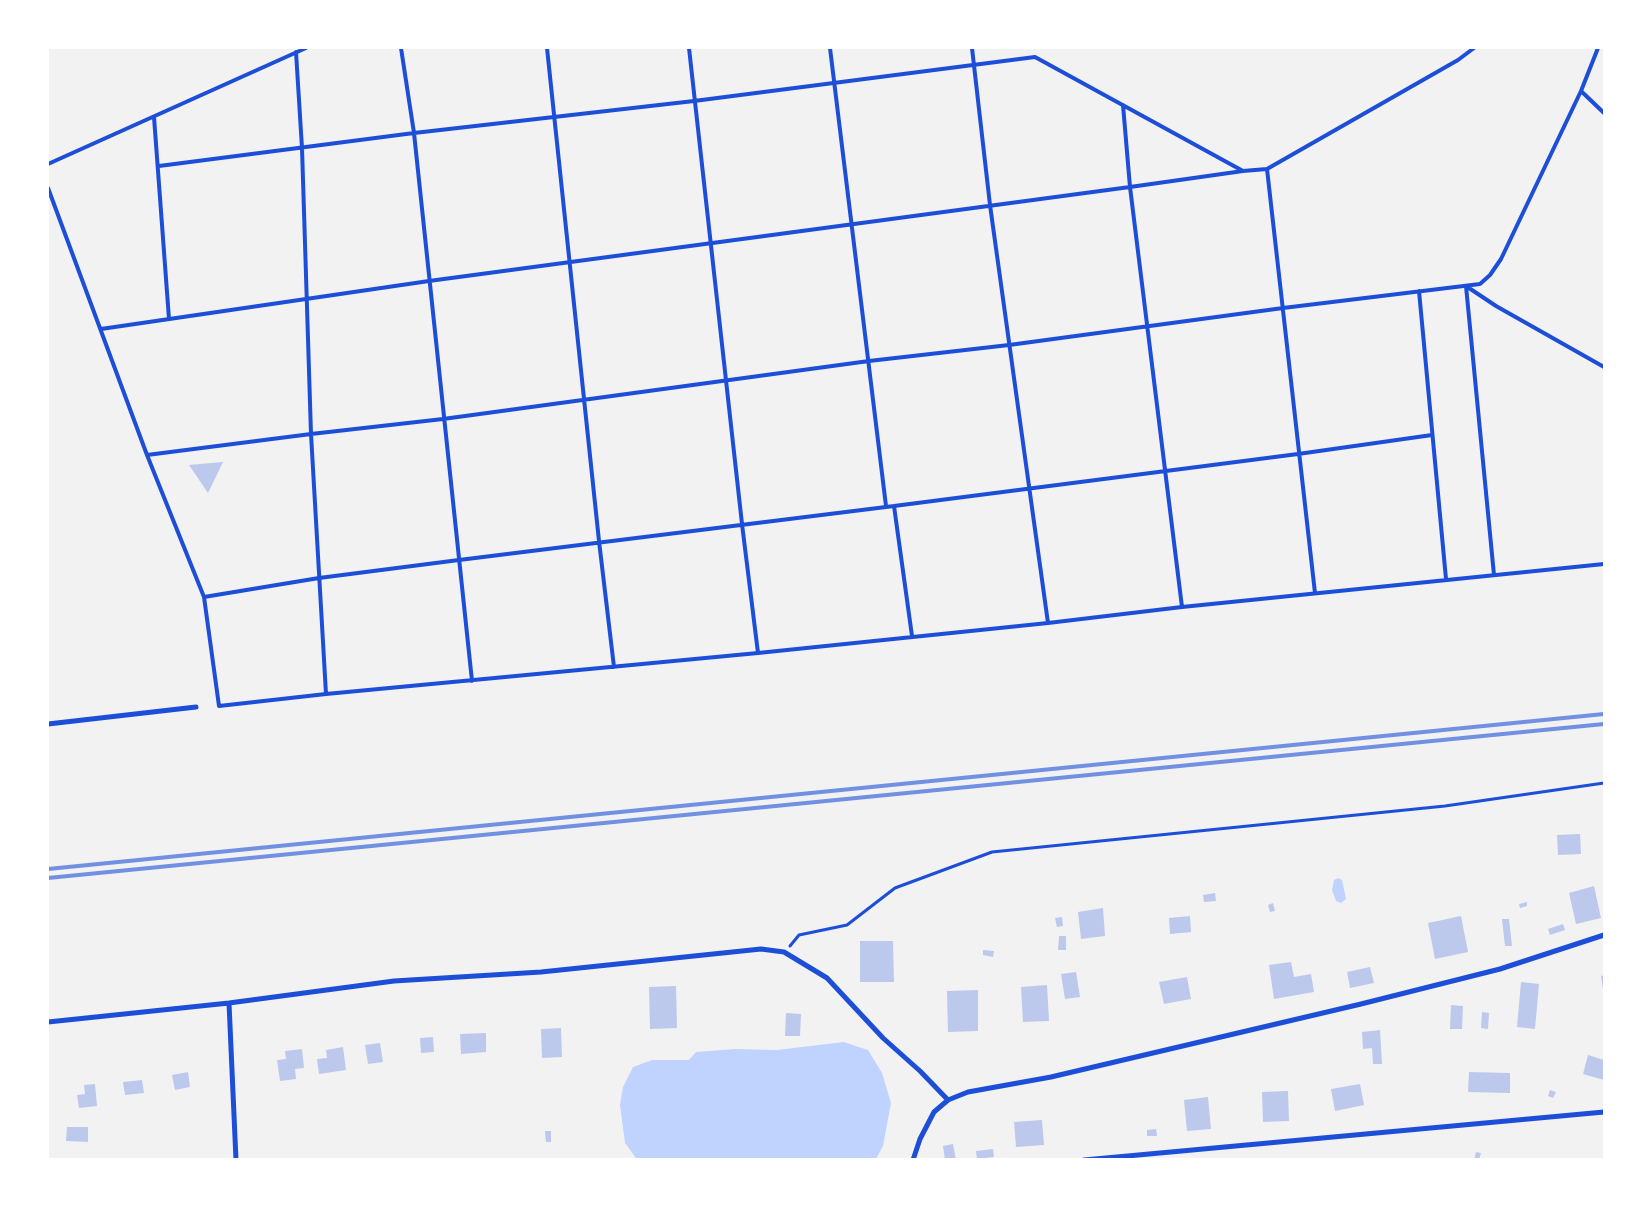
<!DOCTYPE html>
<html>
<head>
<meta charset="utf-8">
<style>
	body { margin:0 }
	#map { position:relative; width:1652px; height:1207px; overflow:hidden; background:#f2f2f2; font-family:"Source Sans 3",sans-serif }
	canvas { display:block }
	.frame { position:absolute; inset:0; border:49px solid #fff; pointer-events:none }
</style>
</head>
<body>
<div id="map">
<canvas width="1652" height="1207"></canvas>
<div class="frame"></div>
</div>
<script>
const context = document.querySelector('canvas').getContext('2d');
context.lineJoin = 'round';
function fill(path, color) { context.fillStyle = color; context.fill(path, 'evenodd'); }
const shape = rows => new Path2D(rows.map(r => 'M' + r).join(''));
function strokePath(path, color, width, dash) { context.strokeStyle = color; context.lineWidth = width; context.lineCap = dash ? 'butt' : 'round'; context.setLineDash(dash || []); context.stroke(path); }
fill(shape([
	[1338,878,1342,880,1346,899,1341,903,1336,901,1332,890,1334,880],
	[844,1042,868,1050,882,1073,891,1103,883,1146,876,1159,639,1159,636,1158,625,1143,620,1105,623,1087,633,1067,652,1060,689,1060,696,1052,735,1049,777,1050]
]), '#bfd3fe');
fill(shape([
	[223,462,208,493,189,465],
	[1580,834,1581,854,1558,855,1557,835],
	[1594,886,1601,918,1576,924,1569,893],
	[1215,893,1216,901,1204,902,1203,895],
	[1527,902,1527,906,1520,908,1519,904],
	[1273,903,1275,911,1270,912,1268,905],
	[1103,908,1105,936,1081,939,1078,912],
	[1190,916,1191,932,1170,934,1169,918],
	[1461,916,1468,952,1435,959,1428,923],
	[1062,917,1063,926,1057,927,1055,918],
	[1502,919,1509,919,1512,946,1505,946],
	[1563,924,1565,930,1550,935,1548,929],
	[1059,936,1066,936,1066,950,1058,950],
	[860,941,893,941,894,982,860,982],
	[983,950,994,951,993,957,983,955],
	[1291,962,1294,977,1311,974,1314,992,1274,999,1269,965],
	[1370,967,1374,983,1350,988,1347,972],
	[1076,972,1080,997,1065,999,1061,974],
	[1604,975,1604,989,1603,989,1601,976],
	[1187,977,1191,999,1164,1004,1159,982],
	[1521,982,1539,984,1535,1029,1517,1027],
	[1047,985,1049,1021,1023,1022,1021,987],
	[676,986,677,1028,650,1029,649,987],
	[978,990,978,1031,948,1032,947,991],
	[1451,1005,1463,1006,1462,1029,1450,1029],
	[1482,1012,1489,1013,1488,1029,1481,1028],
	[786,1013,801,1014,800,1036,785,1036],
	[561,1028,562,1057,542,1058,541,1029],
	[1380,1030,1382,1064,1373,1064,1372,1048,1363,1049,1362,1032],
	[486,1033,486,1052,461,1054,460,1034],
	[433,1037,434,1052,421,1053,420,1038],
	[380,1043,383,1062,368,1064,365,1045],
	[343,1047,346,1070,319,1074,317,1059,327,1058,326,1050],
	[302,1049,304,1068,295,1069,296,1079,280,1081,277,1060,286,1059,285,1051],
	[1588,1055,1604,1060,1604,1080,1583,1074],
	[188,1072,190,1087,175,1090,172,1075],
	[1469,1072,1510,1073,1510,1093,1468,1092],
	[142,1080,144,1093,125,1095,123,1082],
	[95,1084,97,1106,79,1108,77,1095,85,1094,84,1085],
	[1360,1084,1364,1105,1335,1111,1331,1089],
	[1550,1090,1556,1092,1553,1098,1548,1096],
	[1288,1091,1289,1121,1263,1122,1262,1092],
	[1208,1097,1211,1129,1187,1131,1184,1100],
	[1042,1120,1044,1145,1016,1147,1014,1122],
	[67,1127,88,1127,88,1142,66,1141],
	[1156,1129,1157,1136,1147,1136,1147,1130],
	[545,1131,551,1131,551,1142,546,1142],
	[953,1144,956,1160,945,1160,943,1146],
	[993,1149,994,1157,977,1159,976,1151],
	[1476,1152,1481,1153,1479,1160,1474,1160]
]), '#bdc9ec');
strokePath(shape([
	[790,946,799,935,847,925,895,888,992,852,1445,806,1604,783]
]), '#1d4ed8', 3);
strokePath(shape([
	[401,48,414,133,472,681],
	[547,48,599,541,614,667],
	[689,48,742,524,758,653],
	[830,48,886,506],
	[972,48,990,205,1048,623],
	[296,52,302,148,311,434,326,694],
	[1581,91,1604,113],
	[1123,105,1130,187,1182,607],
	[154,117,169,319],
	[48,164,306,48],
	[159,166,414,133,694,101,1035,57,1243,171],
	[1267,169,1315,593],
	[48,188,147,455,204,597,219,706,326,694,758,653,1048,623,1182,607,1604,564],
	[1466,286,1494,575],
	[1466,286,1496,306,1604,367],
	[1419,291,1446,579],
	[101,329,429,281,1130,187,1243,171,1267,169,1458,60,1474,48],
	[147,455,311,434,443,419,869,361,1009,345,1283,308,1480,284,1490,275,1501,259,1581,91,1598,48],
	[894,506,912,636],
	[204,597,319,578,459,560,894,506,1298,454,1432,435]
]), '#1d4ed8', 4);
strokePath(shape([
	[48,724,196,707],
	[229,1003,236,1160],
	[48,1022,229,1003,394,981,541,972,761,949,784,952,827,978,883,1038,920,1071,948,1100,968,1092,1051,1077,1361,1004,1500,969,1604,935],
	[913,1160,920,1139,934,1112,948,1100],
	[1084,1160,1604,1112]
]), '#1d4ed8', 5);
strokePath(shape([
	[48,869,1604,714],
	[48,878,1604,724]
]), '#7290e2', 4);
</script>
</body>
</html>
